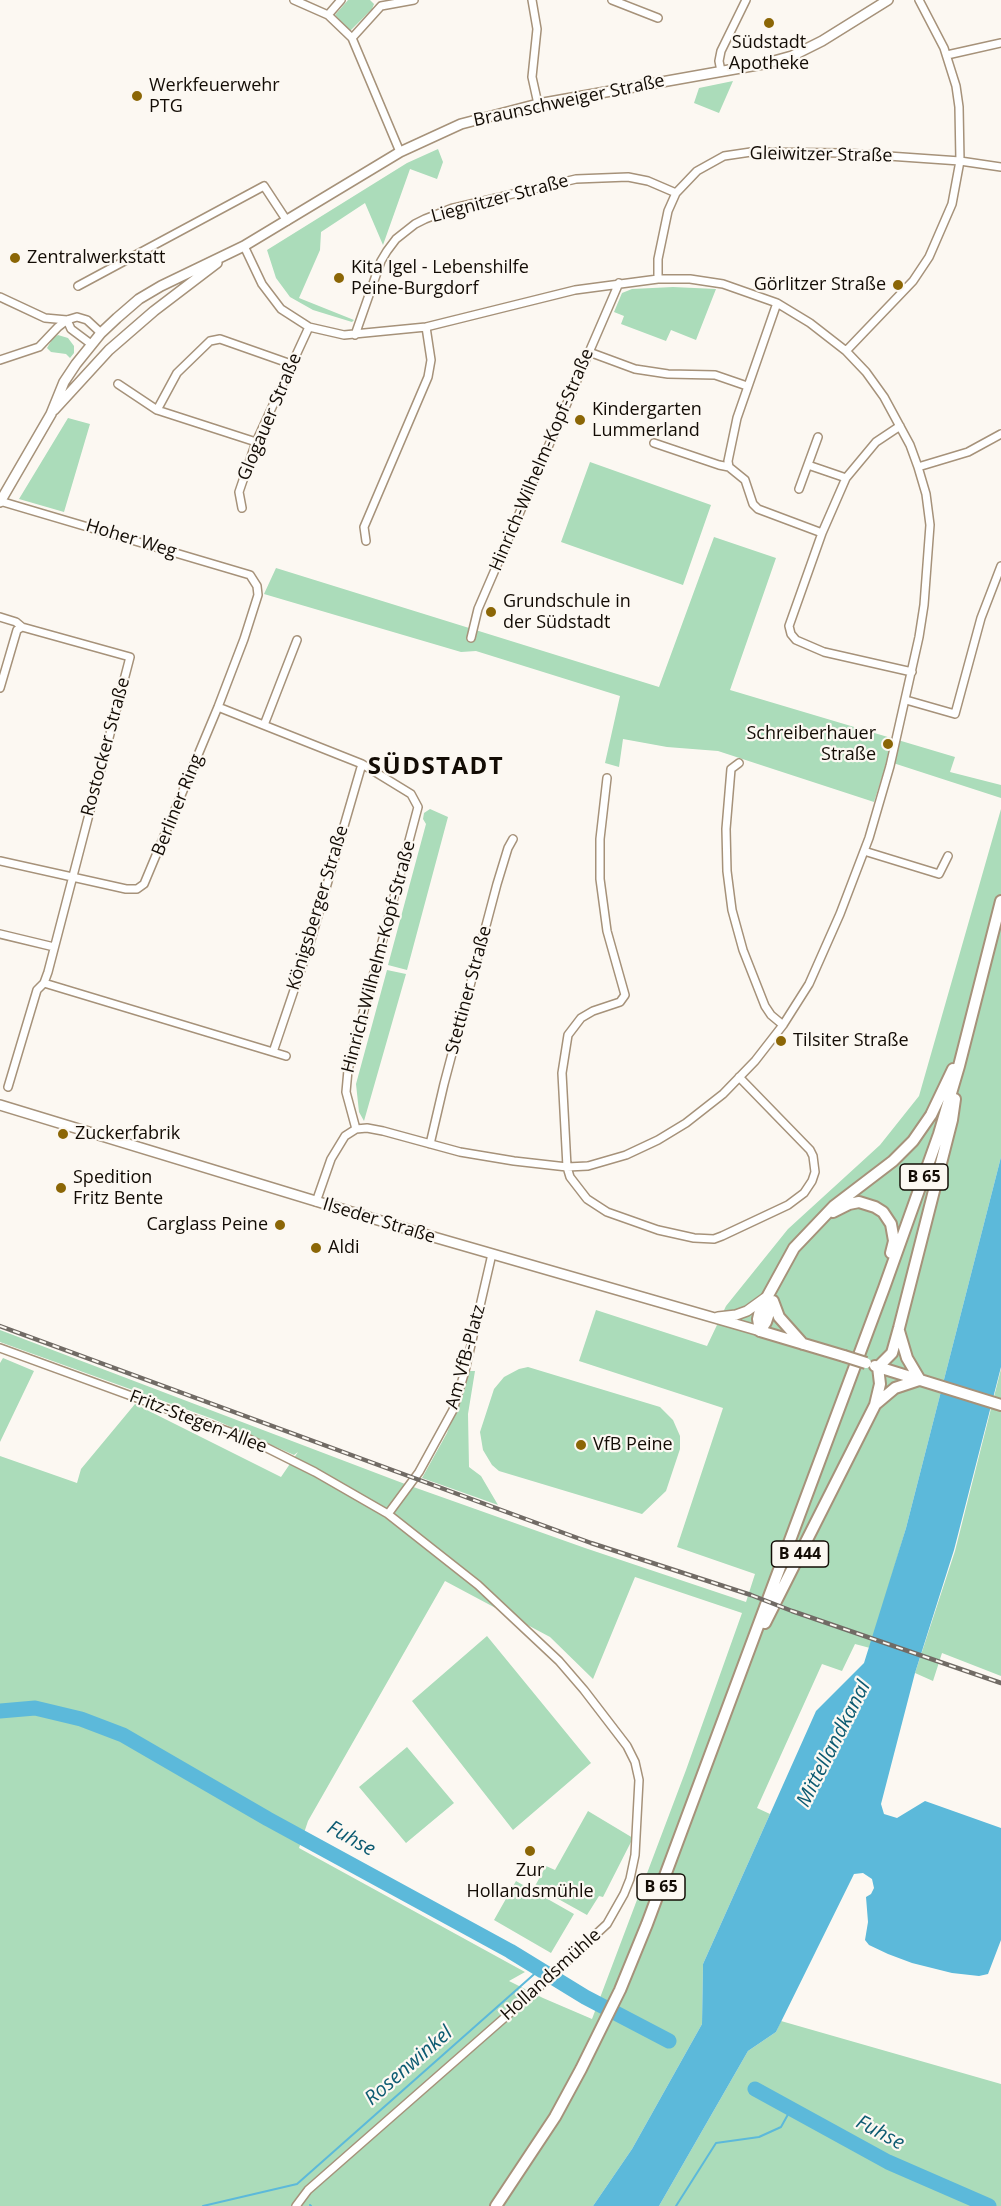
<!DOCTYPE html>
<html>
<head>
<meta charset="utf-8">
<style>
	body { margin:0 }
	canvas { display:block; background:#fcf8f2 }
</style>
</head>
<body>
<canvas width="1001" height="2206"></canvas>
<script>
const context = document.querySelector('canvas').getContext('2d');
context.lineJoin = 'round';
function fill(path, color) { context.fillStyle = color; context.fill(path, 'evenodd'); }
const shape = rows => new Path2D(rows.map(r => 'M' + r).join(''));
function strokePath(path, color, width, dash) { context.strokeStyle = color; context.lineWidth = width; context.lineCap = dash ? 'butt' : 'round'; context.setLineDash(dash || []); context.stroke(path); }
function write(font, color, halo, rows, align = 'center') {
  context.font = font + ' "Open Sans",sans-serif'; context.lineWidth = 4.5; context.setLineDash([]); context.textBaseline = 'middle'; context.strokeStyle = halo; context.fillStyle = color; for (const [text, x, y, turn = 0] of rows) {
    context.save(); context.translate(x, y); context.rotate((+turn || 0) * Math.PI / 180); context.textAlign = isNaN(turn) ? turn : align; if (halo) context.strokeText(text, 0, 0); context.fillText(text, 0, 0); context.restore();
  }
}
fill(shape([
	[348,0,370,0,374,4,372,9,350,31,335,15],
	[733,81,719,113,694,103,699,88],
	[438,149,443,162,437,179,410,169,383,245,365,203,321,232,320,250,299,298,354,320,352,322,313,310,290,297,276,278,267,250,407,163],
	[673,287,716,289,696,340,671,330,666,341,621,324,624,316,614,312,622,293,632,289],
	[58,335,68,338,74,346,74,353,70,358,66,354,51,352,47,348,53,338],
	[68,418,90,424,64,512,19,499],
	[590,462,711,505,683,585,561,542],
	[714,537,776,558,730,690,955,757,950,772,1001,785,1001,798,887,761,874,802,718,751,667,747,623,739,619,767,605,763,620,696,476,651,461,652,264,594,276,568,659,687],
	[430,809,448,817,407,970,388,965,426,824,423,819,424,813],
	[1001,809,1001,1157,906,1528,870,1648,855,1644,842,1671,822,1664,757,1808,770,1814,703,1964,702,2024,632,2149,593,2206,0,2206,0,1456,77,1483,81,1469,135,1404,281,1477,298,1452,294,1455,213,1419,0,1342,0,1330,405,1484,585,1548,746,1602,755,1574,677,1547,723,1408,579,1361,596,1310,707,1346,726,1306,788,1229,880,1145,919,1096],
	[635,1577,742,1613,686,1770,592,2019,543,1998,509,1981,525,1972,299,1848,308,1821,445,1581,550,1637,593,1679],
	[387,970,406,974,364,1121,359,1112,356,1084],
	[3,1358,34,1371,0,1442,0,1363],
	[528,1367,660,1407,673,1420,680,1436,680,1449,666,1491,642,1514,499,1471,492,1465,483,1450,480,1432,494,1389,504,1377,519,1369],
	[1001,1369,1001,1676,942,1653,933,1681,915,1673,955,1551],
	[469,1371,475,1371,468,1414,469,1467,481,1476,498,1505,422,1478,447,1433],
	[487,1636,591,1763,513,1830,412,1701],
	[407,1747,454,1803,406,1843,359,1787],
	[588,1811,633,1838,603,1897,599,1896,587,1915,535,1886,546,1866,555,1870],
	[516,1881,574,1914,551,1953,494,1920],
	[781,2021,1001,2084,1001,2206,659,2206,748,2051,776,2032]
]), '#abdcba');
fill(shape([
	[1001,1157,1001,1367,954,1550,915,1673,881,1804,884,1814,897,1818,925,1801,1001,1828,1001,1940,988,1974,979,1976,952,1973,912,1963,888,1954,869,1945,865,1940,868,1922,866,1897,871,1894,874,1888,872,1879,863,1873,854,1874,776,2032,748,2051,659,2206,593,2206,632,2149,702,2024,703,1964,816,1711,864,1663,906,1528]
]), '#5cb9da');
strokePath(shape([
	[310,2205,311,2206],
	[203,2206,297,2184,540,1969],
	[676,2206,716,2143,759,2137,781,2127,791,2109]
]), '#5cb9da', 2);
strokePath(shape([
	[0,1711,35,1708,81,1719,123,1735,268,1819,510,1951,585,1997,669,2041],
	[755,2089,888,2162,989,2206]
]), '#5cb9da', 15);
const street = shape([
	[294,0,328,15,352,38,400,152],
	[532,0,537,29,532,77,538,104],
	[612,0,658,18],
	[328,15,341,0],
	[352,38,381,6,414,0],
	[947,55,1001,43],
	[721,71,719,61,721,51,746,0],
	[244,246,262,284,281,309,309,327,344,335,426,327,575,290,658,279,690,279,723,284,777,303,810,323,846,351,866,372,884,397,910,445,918,467,926,494,930,525,924,605,919,637,890,766,869,838,840,914,809,984,783,1025,755,1061,723,1094,686,1123,658,1140,626,1155,588,1166,567,1167,514,1161,460,1152,383,1131,367,1128,356,1129,345,1136,331,1159,316,1202],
	[658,279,658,259,668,211,676,193,697,171,724,156,751,152,845,153,960,161,1001,167],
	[78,286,264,186,287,221],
	[0,297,45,318,67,320],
	[777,303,737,418,728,461,729,467,745,480,753,504,758,509,822,533],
	[67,320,71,329,91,344],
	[355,335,381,261,387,251,396,239,415,224,425,219,453,208,576,179,628,177,648,181,676,193],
	[846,351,913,281,929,257,952,204,960,161,959,107,956,86,944,48,919,0],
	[589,352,635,369,668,374,715,375,747,386],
	[0,360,39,347,58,327,67,320,77,317,87,320,101,333],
	[118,384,157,410,256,442],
	[157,410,177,373,210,341,220,339,291,364],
	[900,426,876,442,846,478,822,533,789,626,791,634,796,640,824,652,912,672],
	[654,443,719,465,729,467],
	[808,465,846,478],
	[918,467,968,452,1001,434],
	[799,489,818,437],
	[0,501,250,575,257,586,258,595,244,639,218,707,144,884,137,889,126,889,0,861],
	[242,508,239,492,256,442,309,327],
	[366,541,364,527,428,377,431,360,426,327],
	[0,617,16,622,22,627],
	[471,638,478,609,619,283],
	[0,688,17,630,22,627,130,657,48,972,44,983,37,990,8,1087],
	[906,700,955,714,981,618,1001,566],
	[218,707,362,764,411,794,418,807,348,1070,346,1092,356,1129],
	[264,725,297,640],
	[739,763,731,769,726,829,727,871,732,910,743,950,765,1006,771,1015,783,1025],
	[607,778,600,839,600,879,607,931,625,995,620,1002,593,1011,581,1018,568,1035,562,1073,567,1167,570,1177,587,1199,607,1212,658,1230,694,1238,714,1239,722,1236,788,1205,804,1193,812,1181,815,1172,813,1156,810,1150,739,1077],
	[864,851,939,874,948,856],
	[0,934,54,947],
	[44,983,286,1056],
	[273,1052,310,943,362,764],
	[430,1144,444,1084,497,884,508,848,513,839],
	[0,1348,249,1439,315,1472,388,1514,478,1585,559,1661,584,1690,627,1746,635,1762,639,1780,635,1855,630,1879,624,1894,607,1924,535,1991,308,2190,296,2206],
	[388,1514,419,1472,453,1410,465,1371,492,1254]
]);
const secondary = shape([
	[54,410,109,350,154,311,217,263],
	[0,502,51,414,64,382,76,364,101,333,117,318,139,299,161,286,244,246,400,152,461,124,538,104,763,64,792,56,822,41,888,0],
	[0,1105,437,1238,760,1331],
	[718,1317,736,1315,747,1311,765,1298]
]);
const primary = shape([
	[833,1212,849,1204,859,1202,875,1207,883,1212,891,1224,894,1241,891,1253],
	[773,1301,779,1317,803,1344],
	[760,1331,758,1319,760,1310,794,1248,834,1206,893,1161,913,1141,931,1115,953,1069],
	[760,1331,844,1356],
	[760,1331,766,1322,773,1301],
	[899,1331,907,1358,920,1380],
	[875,1366,1001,1405],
	[878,1367,892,1353,899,1328,952,1120,955,1099],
	[876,1404,895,1388,919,1380],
	[765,1623,875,1405,880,1384,878,1367],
	[496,2206,555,2117,581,2069,620,1990,647,1924,884,1288,939,1134,959,1066,1001,901]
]);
strokePath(street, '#a6927a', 10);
strokePath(secondary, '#a6927a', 12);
strokePath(primary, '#a6927a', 14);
strokePath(street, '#fff', 7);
strokePath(secondary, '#fff', 9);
strokePath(primary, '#fff', 10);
const rail = shape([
	[0,1326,591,1543,751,1595,792,1611,1001,1683]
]);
strokePath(rail, '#716b65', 4.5);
strokePath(rail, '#fcf8f2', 2, [7]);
const primaryBridge = shape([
	[844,1356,866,1363]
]);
strokePath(primaryBridge, '#a6927a', 14, []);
strokePath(primaryBridge, '#fff', 10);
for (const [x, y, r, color] of [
	[769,23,6,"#8b6606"],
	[137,96,6,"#8b6606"],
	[15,258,6,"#8b6606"],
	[339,278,6,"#8b6606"],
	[898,285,6,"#8b6606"],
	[580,420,6,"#8b6606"],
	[491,612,6,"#8b6606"],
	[888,744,6,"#8b6606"],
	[781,1041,6,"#8b6606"],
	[63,1134,6,"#8b6606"],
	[61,1188,6,"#8b6606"],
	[280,1225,6,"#8b6606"],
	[316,1248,6,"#8b6606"],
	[581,1445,6,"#8b6606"],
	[530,1851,6,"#8b6606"]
]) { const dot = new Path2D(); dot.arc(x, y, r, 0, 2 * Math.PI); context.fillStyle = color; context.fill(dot); strokePath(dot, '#fcf8f2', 2); }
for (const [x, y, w] of [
	[924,1177,48],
	[800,1554,57],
	[661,1887,48]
]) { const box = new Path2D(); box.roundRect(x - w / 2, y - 13, w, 26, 4.5); context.fillStyle = '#fcf8f2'; context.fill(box); strokePath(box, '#130c05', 1.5); }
write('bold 16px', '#130c05', null, [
	["B 65",924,1177],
	["B 444",800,1554],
	["B 65",661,1887]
]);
write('18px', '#130c05', '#fcf8f2', [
	["Südstadt",769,43,"center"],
	["Apotheke",769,64,"center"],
	["Werkfeuerwehr",149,86],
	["PTG",149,107],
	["Zentralwerkstatt",27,258],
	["Kita Igel - Lebenshilfe",351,268],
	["Peine-Burgdorf",351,289],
	["Görlitzer Straße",886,285,"right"],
	["Kindergarten",592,410],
	["Lummerland",592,431],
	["Grundschule in",503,602],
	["der Südstadt",503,623],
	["Schreiberhauer",876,734,"right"],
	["Straße",876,755,"right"],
	["Tilsiter Straße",793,1041],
	["Zuckerfabrik",75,1134],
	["Spedition",73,1178],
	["Fritz Bente",73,1199],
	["Carglass Peine",268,1225,"right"],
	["Aldi",328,1248],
	["VfB Peine",593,1445],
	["Zur",530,1871,"center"],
	["Hollandsmühle",530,1892,"center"]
], 'left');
write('18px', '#130c05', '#fcf8f2', [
	["Braunschweiger Straße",569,101,-12],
	["Gleiwitzer Straße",821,155,1],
	["Liegnitzer Straße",500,199,-15],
	["Glogauer Straße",270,417,-67],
	["Hinrich-Wilhelm-Kopf-Straße",542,460,-67],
	["Hoher Weg",131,539,17],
	["Rostocker Straße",106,747,-75],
	["Berliner Ring",178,805,-68],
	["Königsberger Straße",318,908,-73],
	["Hinrich-Wilhelm-Kopf-Straße",379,957,-75],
	["Stettiner Straße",469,990,-75],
	["Ilseder Straße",379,1221,17],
	["Am VfB-Platz",466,1357,-75],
	["Fritz-Stegen-Allee",198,1422,21],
	["Hollandsmühle",551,1975,-42]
]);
write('italic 20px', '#0d5b72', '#fcf8f2', [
	["Mittellandkanal",834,1744,-63],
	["Fuhse",351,1839,29],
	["Rosenwinkel",409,2066,-41],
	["Fuhse",880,2133,28]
]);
context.letterSpacing = '1.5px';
write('bold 24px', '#130c05', '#fcf8f2', [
	["SÜDSTADT",436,767]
]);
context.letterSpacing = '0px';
</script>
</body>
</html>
